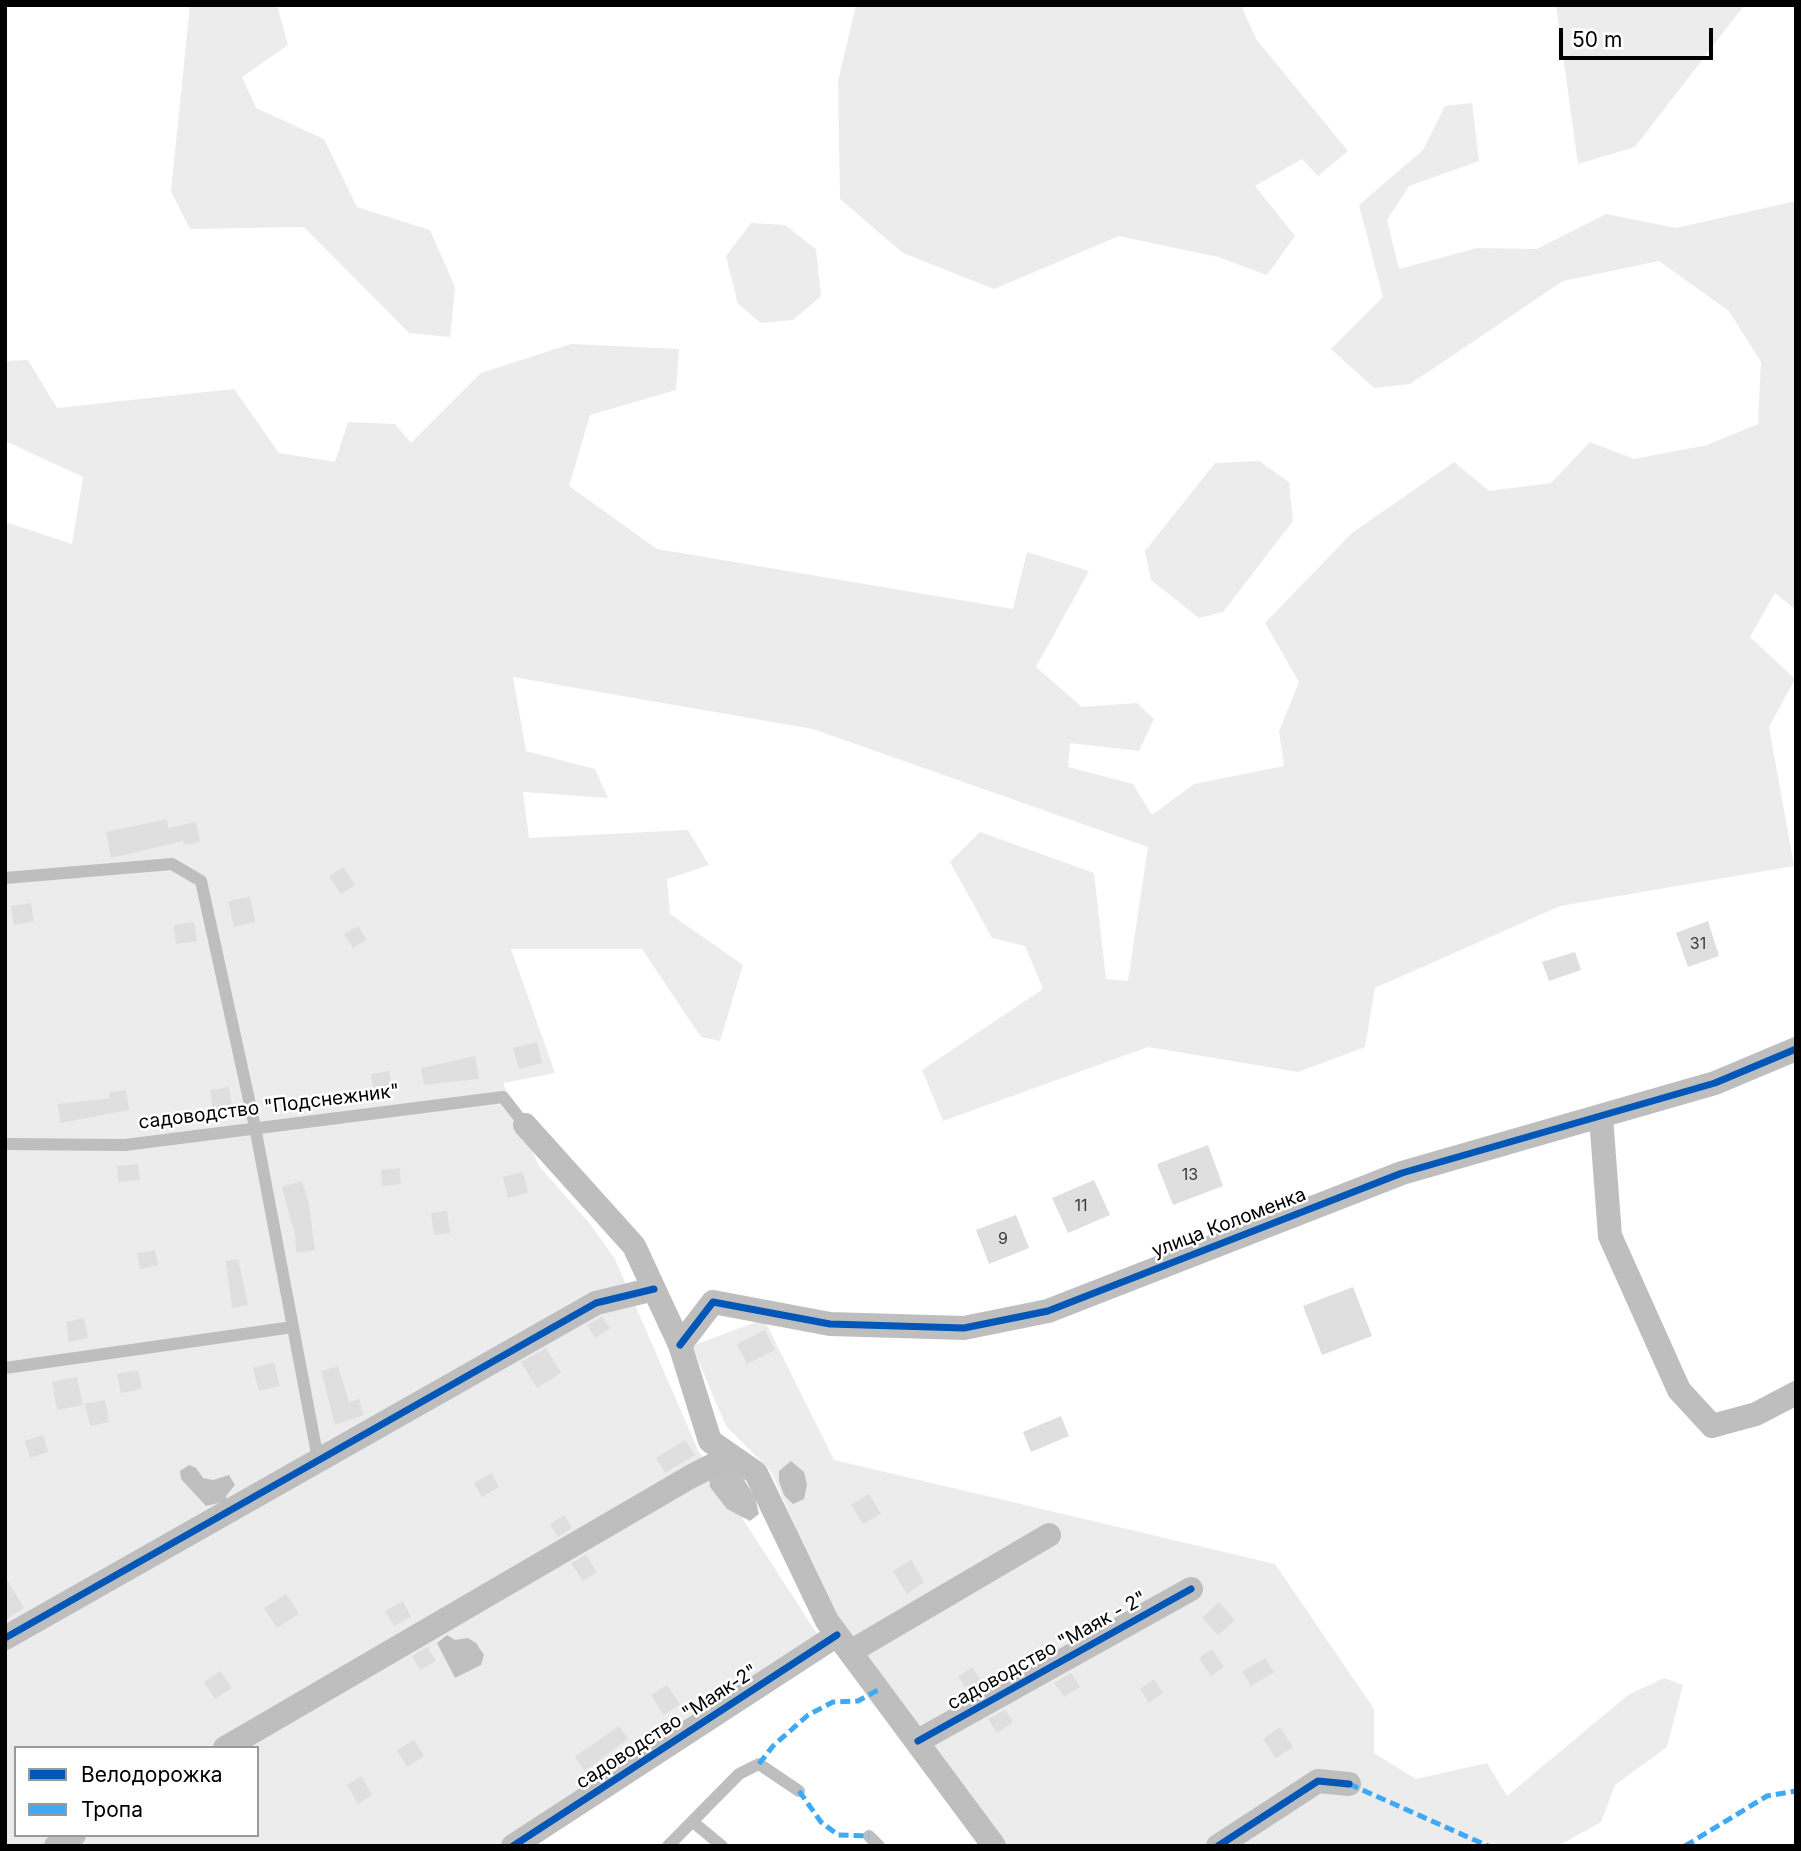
<!DOCTYPE html>
<html>
<head>
<meta charset="utf-8">
<style>
	body { margin:0 }
	#map { position:relative; width:1801px; height:1851px; overflow:hidden; background:#fff; font-family:Inter,sans-serif }
	canvas { display:block }
	.frame { position:absolute; inset:0; border:7px solid #000; pointer-events:none }
	.legend { position:absolute; left:14px; top:1746px; width:245px; height:91px; box-sizing:border-box; background:#fff; border:2px solid #999; margin:0; padding:9px 12px; list-style:none; font-size:21px; color:#000 }
	.legend li { display:flex; align-items:center; gap:14px; height:35px }
	.legend b { width:35px; border:2px solid #999 }
	.scale { position:absolute; left:1559px; top:28px; width:154px; height:32px; box-sizing:border-box; border:4px solid #000; border-top:0; padding-left:9px; font-size:21px; line-height:24px; white-space:nowrap; color:#000; -webkit-text-stroke:5px #fff; paint-order:stroke }
</style>
</head>
<body>
<div id="map">
<canvas width="1801" height="1851"></canvas>
<div class="frame"></div>
<ul class="legend">
<li><b style="height:9px;background:#0057b8"></b>Велодорожка</li>
<li><b style="height:9px;background:#3fa9f5"></b>Тропа</li>
</ul>
<div class="scale">50 m</div>
</div>
<script>
const context = document.querySelector('canvas').getContext('2d');
context.lineJoin = 'round';
function fill(path, color) { context.fillStyle = color; context.fill(path, 'evenodd'); }
const shape = rows => new Path2D(rows.map(r => 'M' + r).join(''));
function strokePath(path, color, width, dash) { context.strokeStyle = color; context.lineWidth = width; context.lineCap = dash ? 'butt' : 'round'; context.setLineDash(dash || []); context.stroke(path); }
function write(font, color, halo, rows, align = 'center') {
  context.font = font + ' Inter,sans-serif'; context.lineWidth = 5; context.setLineDash([]); context.textBaseline = 'middle'; context.strokeStyle = halo; context.fillStyle = color; for (const [text, x, y, turn = 0] of rows) {
    context.save(); context.translate(x, y); context.rotate((+turn || 0) * Math.PI / 180); context.textAlign = isNaN(turn) ? turn : align; if (halo) context.strokeText(text, 0, 0); context.fillText(text, 0, 0); context.restore();
  }
}
fill(shape([
	[190,5,277,5,288,45,242,77,256,108,324,139,357,207,430,230,455,287,450,337,409,333,304,227,190,229,171,191],
	[856,5,1241,5,1256,39,1348,151,1318,176,1302,159,1255,186,1295,236,1267,275,1218,257,1119,236,994,289,903,253,840,199,838,81],
	[1556,5,1740,5,1743,7,1635,147,1578,164],
	[1472,103,1479,161,1409,186,1387,220,1399,269,1477,248,1537,249,1606,214,1676,228,1796,201,1796,610,1775,593,1750,637,1795,679,1769,727,1794,866,1560,906,1375,988,1365,1047,1298,1072,1148,1047,943,1121,922,1070,1043,989,1025,946,992,938,950,862,980,832,1094,873,1106,979,1128,981,1148,847,813,729,513,677,526,751,595,769,608,798,523,792,529,838,688,830,709,865,667,879,670,914,743,965,720,1041,701,1037,642,949,511,949,555,1073,503,1083,539,1166,590,1224,615,1259,698,1450,825,1646,508,1846,5,1846,5,522,72,544,83,477,5,441,5,361,28,360,57,408,234,389,279,453,335,462,348,422,395,424,411,443,481,373,571,344,679,349,676,390,590,415,569,486,657,549,1013,609,1027,552,1089,571,1036,667,1082,707,1137,703,1154,719,1139,751,1070,743,1068,767,1133,784,1152,815,1194,784,1284,766,1279,731,1299,682,1265,623,1352,533,1454,462,1489,491,1551,483,1590,442,1634,459,1707,445,1758,424,1761,362,1729,311,1659,261,1563,281,1410,384,1374,388,1331,349,1383,297,1359,205,1423,150,1445,106],
	[16,1748,257,1748,257,1835,16,1835],
	[751,223,785,225,816,249,821,296,793,320,761,323,738,304,726,256],
	[1259,461,1289,482,1293,521,1223,612,1199,618,1151,580,1145,551,1215,463],
	[764,1319,834,1460,1275,1564,1374,1709,1374,1753,1416,1779,1487,1763,1507,1796,1628,1695,1664,1678,1683,1685,1667,1747,1615,1785,1601,1822,1558,1846,1008,1846,832,1612,771,1471,726,1426,692,1346]
]), '#ececec');
fill(shape([
	[791,1461,804,1472,807,1485,804,1499,793,1504,784,1495,779,1481,779,1471],
	[189,1465,196,1468,203,1478,213,1480,229,1475,235,1485,226,1496,227,1501,206,1506,181,1479,180,1471],
	[726,1466,743,1478,755,1497,759,1514,750,1521,727,1509,710,1487,709,1474],
	[447,1635,455,1640,468,1638,476,1643,484,1655,481,1665,455,1678,437,1643]
]), '#bfbfbf');
fill(shape([
	[167,819,168,828,196,822,200,842,184,845,183,841,111,858,106,832],
	[343,867,355,885,341,894,329,876],
	[250,897,255,922,234,927,228,901],
	[31,903,34,921,14,925,11,906],
	[1708,921,1719,956,1688,967,1676,933],
	[194,922,197,941,176,944,174,925],
	[358,926,367,940,353,948,344,934],
	[1575,952,1581,970,1549,981,1542,962],
	[537,1042,542,1063,519,1069,513,1048],
	[475,1056,479,1079,424,1085,421,1068],
	[389,1071,392,1086,373,1089,371,1074],
	[229,1087,232,1107,213,1110,210,1090],
	[126,1090,129,1110,60,1123,58,1104,110,1098,109,1092],
	[1208,1145,1223,1186,1173,1205,1157,1164],
	[138,1164,140,1180,118,1182,117,1166],
	[400,1168,401,1184,382,1186,381,1170],
	[523,1172,528,1193,508,1198,503,1177],
	[1094,1180,1110,1215,1068,1233,1052,1198],
	[302,1181,309,1204,315,1250,296,1253,295,1235,282,1187],
	[447,1211,450,1233,434,1235,431,1213],
	[1016,1215,1029,1248,989,1264,976,1230],
	[155,1250,158,1265,140,1269,137,1253],
	[238,1259,248,1305,232,1308,226,1261],
	[1353,1287,1372,1336,1322,1355,1303,1306],
	[602,1317,610,1328,595,1338,587,1325],
	[84,1318,88,1338,69,1342,66,1322],
	[765,1330,775,1350,747,1364,737,1344],
	[546,1348,561,1373,537,1388,521,1362],
	[274,1362,280,1386,259,1391,253,1368],
	[338,1366,349,1402,359,1399,364,1415,335,1425,321,1371],
	[138,1370,142,1389,121,1393,117,1374],
	[77,1377,83,1405,57,1410,52,1382],
	[105,1400,109,1422,90,1426,85,1404],
	[1061,1416,1069,1436,1031,1452,1023,1432],
	[43,1435,48,1452,30,1458,25,1441],
	[685,1440,695,1455,665,1473,656,1458],
	[491,1473,499,1487,482,1497,474,1483],
	[869,1494,881,1514,863,1524,851,1505],
	[564,1515,572,1528,558,1537,550,1524],
	[586,1555,597,1572,583,1581,571,1563],
	[911,1560,924,1582,907,1594,893,1571],
	[5,1577,24,1608,5,1620],
	[286,1594,299,1614,277,1628,264,1608],
	[403,1601,411,1617,394,1626,385,1611],
	[1219,1602,1235,1620,1218,1635,1202,1618],
	[427,1647,436,1661,420,1670,412,1656],
	[1212,1649,1224,1667,1211,1676,1199,1658],
	[1265,1658,1274,1672,1251,1686,1242,1672],
	[972,1667,985,1686,971,1694,958,1677],
	[220,1671,232,1688,215,1699,204,1682],
	[1071,1673,1080,1687,1064,1697,1054,1683],
	[1154,1679,1163,1693,1149,1703,1140,1689],
	[667,1685,680,1704,664,1715,651,1695],
	[1005,1710,1013,1722,997,1733,988,1719],
	[619,1726,628,1739,585,1771,575,1757],
	[1280,1727,1293,1747,1276,1758,1263,1739],
	[414,1740,424,1756,407,1767,397,1750],
	[361,1776,372,1795,358,1804,347,1785]
]), '#dfdfdf');
strokePath(shape([
	[5,878,172,864,201,881,255,1127,318,1459],
	[5,1144,125,1145,503,1097,525,1125],
	[5,1368,293,1327],
	[693,1822,722,1846],
	[869,1836,879,1846],
	[668,1846,739,1774,759,1764,799,1791]
]), '#bebebe', 12);
strokePath(shape([
	[1601,1117,1610,1236,1679,1390,1712,1426,1756,1414,1796,1393],
	[525,1125,634,1246,680,1345,710,1441,756,1473,827,1621,994,1846],
	[680,1345,713,1302,830,1324,964,1328,1048,1311,1402,1173,1715,1083,1796,1049],
	[5,1638,596,1303,654,1289],
	[850,1652,1049,1535],
	[918,1741,1191,1589],
	[225,1748,690,1477,731,1456],
	[56,1846,74,1835],
	[513,1846,837,1635],
	[1218,1846,1318,1781,1349,1784]
]), '#bebebe', 24);
strokePath(shape([
	[759,1764,773,1746,808,1715,833,1702,858,1701,878,1690],
	[1349,1784,1488,1846],
	[799,1791,821,1822,838,1835,869,1836],
	[1685,1846,1767,1796,1796,1791]
]), '#3fa9f5', 5, [10, 5]);
strokePath(shape([
	[680,1345,713,1302,830,1324,964,1328,1048,1311,1402,1173,1715,1083,1796,1049],
	[5,1638,596,1303,654,1289],
	[918,1741,1191,1589],
	[513,1846,837,1635],
	[1218,1846,1318,1781,1349,1784]
]), '#0057b8', 7);
write('16px', '#383838', null, [
	["31",1698,944],
	["13",1190,1175],
	["11",1081,1206],
	["9",1003,1239]
]);
write('19px', '#000', '#fff', [
	["садоводство \"Подснежник\"",269,1107,-7],
	["улица Коломенка",1229,1223,-21],
	["садоводство \"Маяк - 2\"",1047,1651,-29],
	["садоводство \"Маяк-2\"",667,1727,-33]
]);
</script>
</body>
</html>
